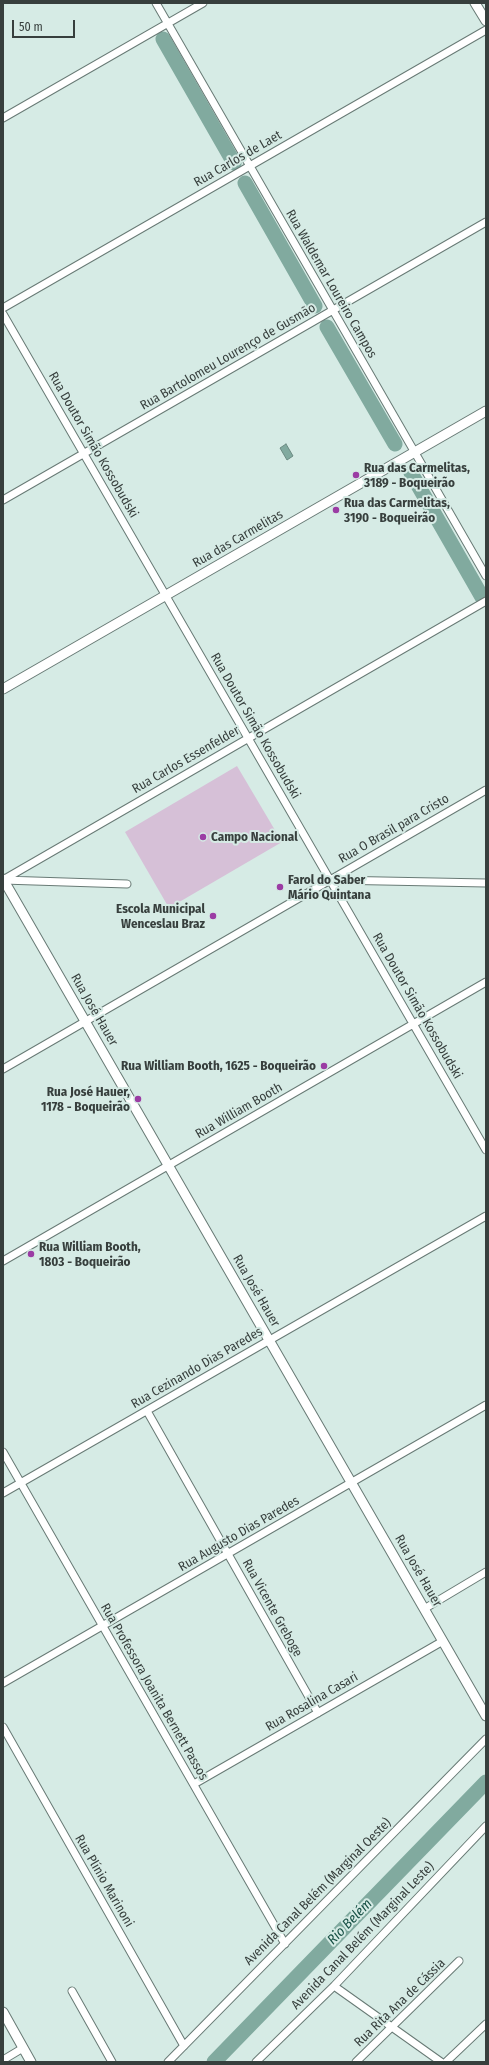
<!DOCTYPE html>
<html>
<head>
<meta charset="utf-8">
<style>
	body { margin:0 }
	#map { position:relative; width:489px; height:2065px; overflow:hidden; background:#d6ebe5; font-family:"Fira Sans Condensed",sans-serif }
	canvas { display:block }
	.frame { position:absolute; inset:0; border:4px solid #373f3d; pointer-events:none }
	.scale { position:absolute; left:12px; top:20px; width:63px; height:18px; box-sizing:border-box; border:2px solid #373f3d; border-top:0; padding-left:5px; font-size:12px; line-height:14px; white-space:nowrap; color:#373f3d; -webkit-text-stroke:3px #d6ebe5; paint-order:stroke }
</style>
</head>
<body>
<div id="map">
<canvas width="489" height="2065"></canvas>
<div class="frame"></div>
<div class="scale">50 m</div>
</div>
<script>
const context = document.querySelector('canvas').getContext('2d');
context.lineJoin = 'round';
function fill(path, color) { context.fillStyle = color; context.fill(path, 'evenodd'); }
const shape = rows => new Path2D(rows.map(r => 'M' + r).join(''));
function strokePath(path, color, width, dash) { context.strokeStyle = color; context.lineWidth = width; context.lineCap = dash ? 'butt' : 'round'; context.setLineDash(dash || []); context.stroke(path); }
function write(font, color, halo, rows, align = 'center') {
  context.font = font + ' "Fira Sans Condensed",sans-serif'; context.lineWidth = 4; context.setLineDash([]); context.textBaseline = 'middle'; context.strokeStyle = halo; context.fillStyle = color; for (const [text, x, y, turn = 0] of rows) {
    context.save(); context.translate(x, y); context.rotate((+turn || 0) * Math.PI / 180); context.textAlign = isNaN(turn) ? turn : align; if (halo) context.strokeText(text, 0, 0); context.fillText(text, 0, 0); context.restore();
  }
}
fill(shape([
	[237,766,282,842,169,908,125,832]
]), '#d6c0d7');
const water = shape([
	[286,444,293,456,287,460,280,448,286,444]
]);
fill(water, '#81aa9f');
strokePath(water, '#6b8a82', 1);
strokePath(shape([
	[163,39,234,163],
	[245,183,315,306],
	[327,327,395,444],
	[411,473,482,597],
	[214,2062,486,1782]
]), '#81aa9f', 15);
const street = shape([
	[156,3,486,576],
	[3,118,203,3],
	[3,308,486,30],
	[3,314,486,1150],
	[3,500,486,222],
	[3,880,486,601],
	[3,880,127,884],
	[331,880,486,883],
	[3,1069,486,790],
	[3,1261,486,982],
	[147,1411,318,1713],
	[3,1452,285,1944],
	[3,1493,486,1216],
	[424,1609,486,1572],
	[3,1683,486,1405],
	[3,1727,184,2046],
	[194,1784,443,1641],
	[334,1986,441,2062],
	[72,1991,112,2062],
	[3,2060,23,2048],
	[168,2062,486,1739],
	[256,2062,334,1986,486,1826],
	[356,2062,459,1961],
	[446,2062,486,2024]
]);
const secondary = shape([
	[475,3,486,21],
	[3,689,486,411],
	[3,879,486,1716],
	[3,2012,31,2062]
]);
strokePath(street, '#687a75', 9);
strokePath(secondary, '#687a75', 11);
strokePath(street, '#fff', 7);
strokePath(secondary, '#fff', 9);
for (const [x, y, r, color] of [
	[356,475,4,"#9b3ca4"],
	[336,510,4,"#9b3ca4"],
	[203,837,4,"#9b3ca4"],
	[280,887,4,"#9b3ca4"],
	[213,916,4,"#9b3ca4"],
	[324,1066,4,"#9b3ca4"],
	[138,1099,4,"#9b3ca4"],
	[31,1254,4,"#9b3ca4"]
]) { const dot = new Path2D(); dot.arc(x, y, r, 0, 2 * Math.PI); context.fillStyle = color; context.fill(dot); strokePath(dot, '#d6ebe5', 1.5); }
write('13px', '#373f3d', '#d6ebe5', [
	["Rua Carlos de Laet",238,159,-30],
	["Rua Waldemar Loureiro Campos",331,284,60],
	["Rua Bartolomeu Lourenço de Gusmão",228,357,-30],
	["Rua Doutor Simão Kossobudski",93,445,60],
	["Rua das Carmelitas",238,539,-30],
	["Rua Doutor Simão Kossobudski",255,726,60],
	["Rua Carlos Essenfelder",186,760,-30],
	["Rua O Brasil para Cristo",394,829,-30],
	["Rua Doutor Simão Kossobudski",417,1006,60],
	["Rua José Hauer",94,1010,60],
	["Rua William Booth",239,1111,-30],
	["Rua José Hauer",256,1291,60],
	["Rua Cezinando Dias Paredes",197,1368,-30],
	["Rua Augusto Dias Paredes",239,1534,-30],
	["Rua José Hauer",418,1571,60],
	["Rua Vicente Greboge",272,1608,61],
	["Rua Professora Joanita Bernett Passos",154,1692,60],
	["Rua Rosalina Casari",312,1702,-30],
	["Rua Plínio Marinoni",104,1881,60],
	["Avenida Canal Belém (Marginal Oeste)",318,1892,-45],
	["Avenida Canal Belém (Marginal Leste)",363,1936,-46],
	["Rua Rita Ana de Cássia",400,2003,-44]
]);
write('bold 13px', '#373f3d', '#d6ebe5', [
	["Rua das Carmelitas,",364,468],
	["3189 - Boqueirão",364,483],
	["Rua das Carmelitas,",344,503],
	["3190 - Boqueirão",344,518],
	["Campo Nacional",211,837],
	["Farol do Saber",288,880],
	["Mário Quintana",288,895],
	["Escola Municipal",205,909,"right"],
	["Wenceslau Braz",205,924,"right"],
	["Rua William Booth, 1625 - Boqueirão",316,1066,"right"],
	["Rua José Hauer,",130,1092,"right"],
	["1178 - Boqueirão",130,1107,"right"],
	["Rua William Booth,",39,1247],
	["1803 - Boqueirão",39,1262]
], 'left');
write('italic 14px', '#175045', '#d6ebe5', [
	["Rio Belém",350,1922,-46]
]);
</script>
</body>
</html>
